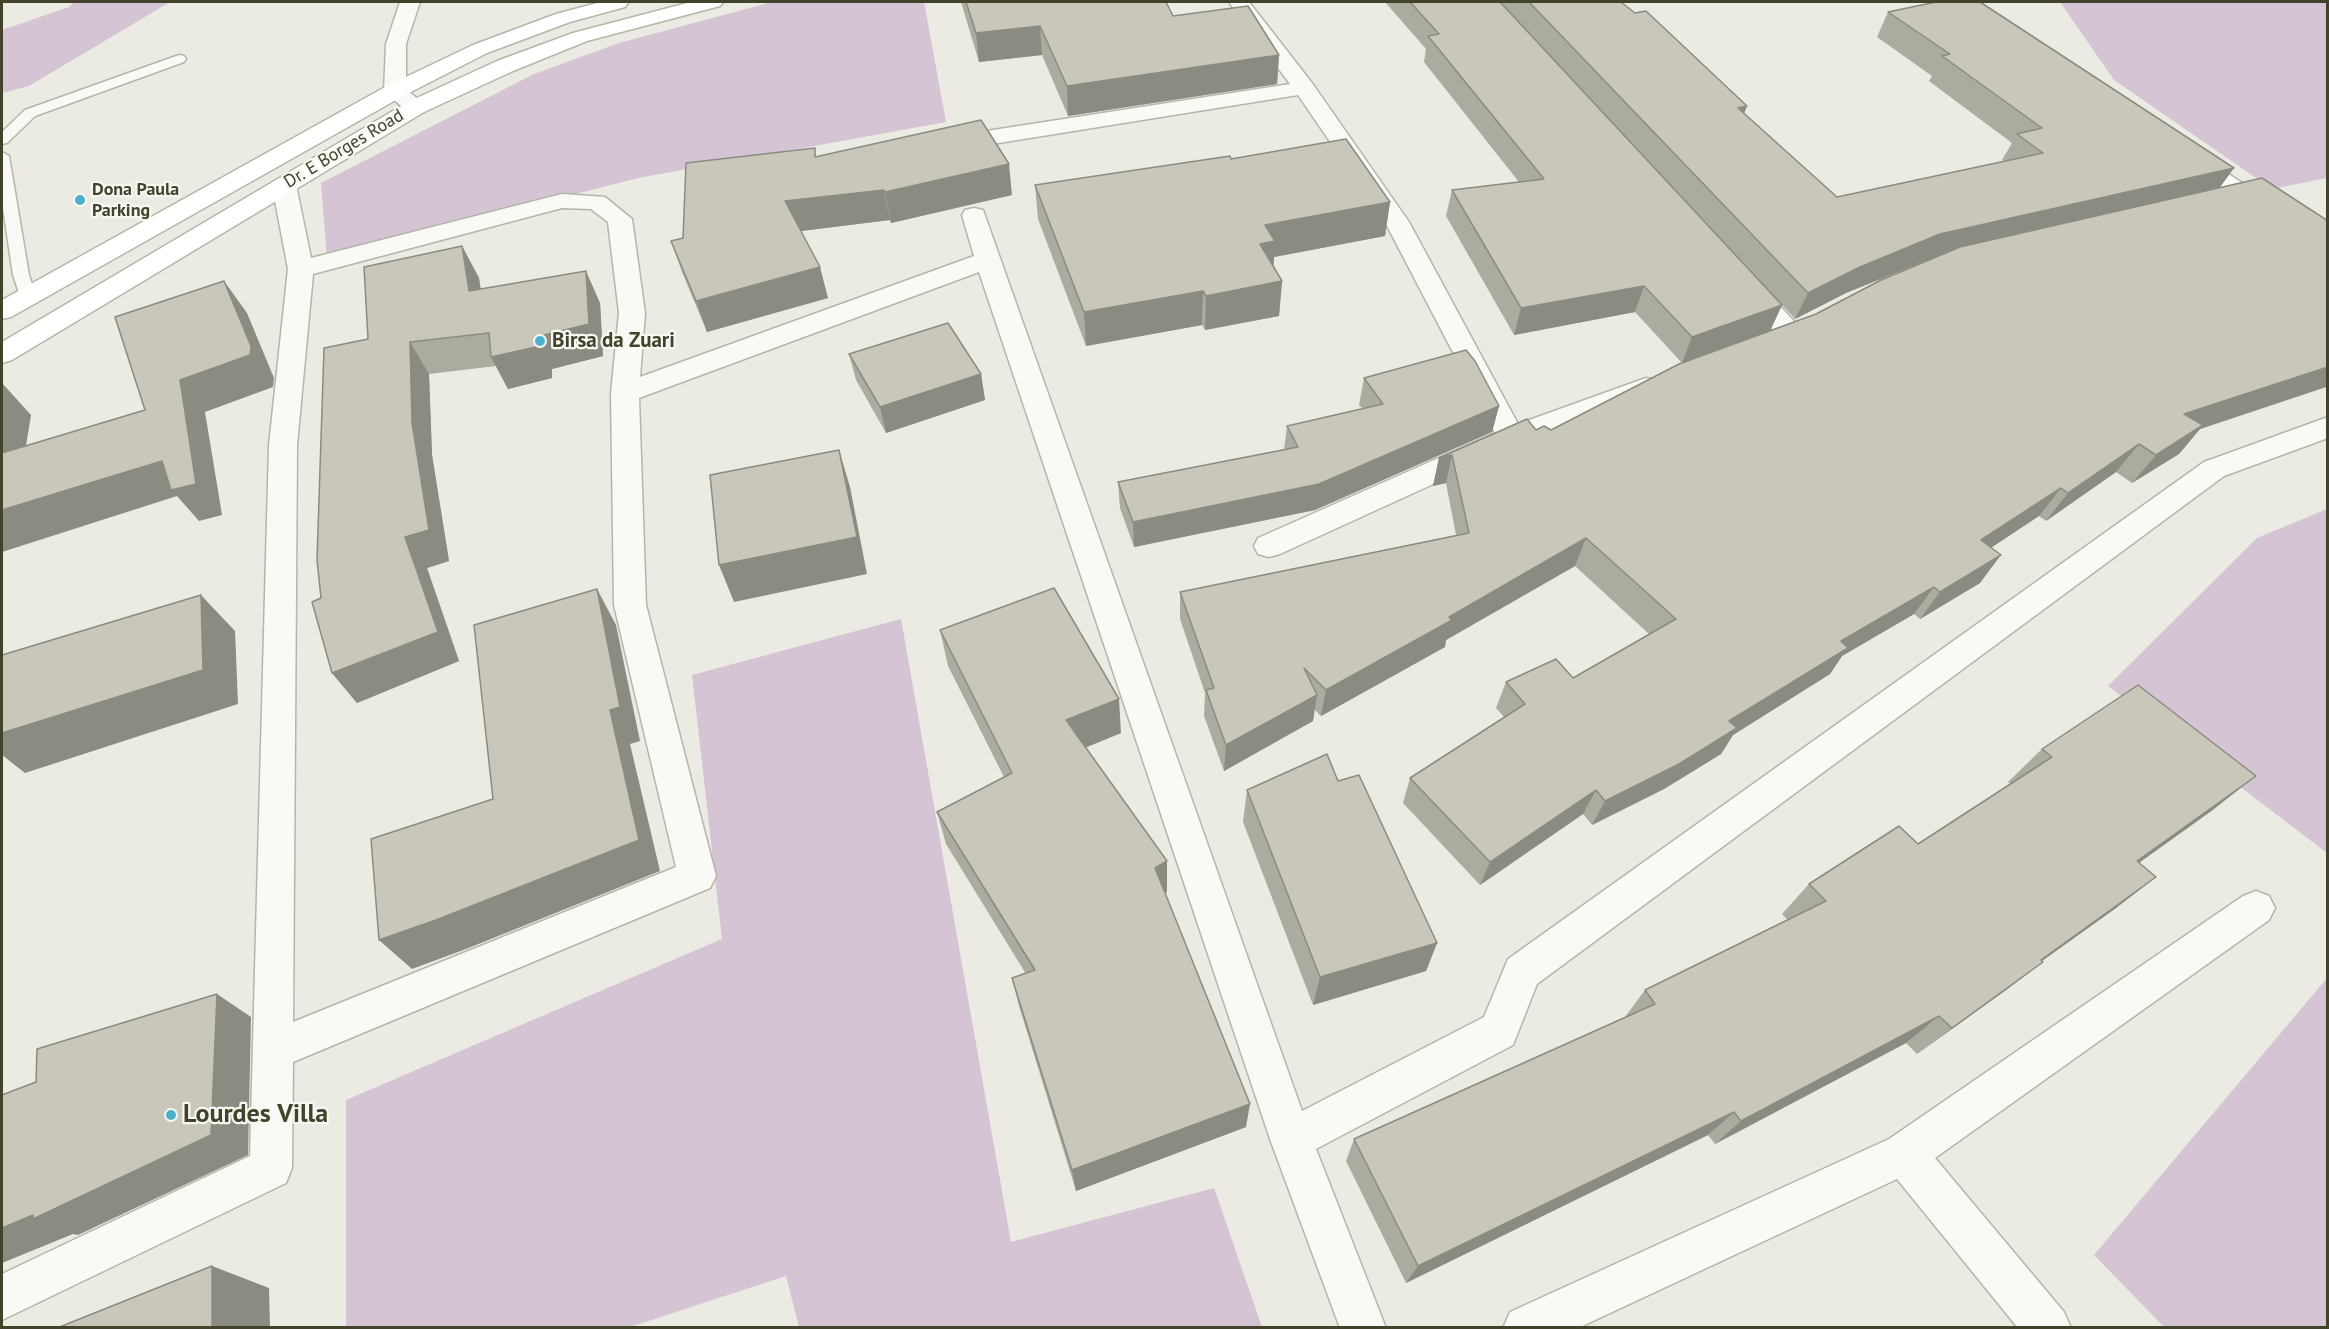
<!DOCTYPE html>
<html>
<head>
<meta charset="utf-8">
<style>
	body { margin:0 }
	#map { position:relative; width:2329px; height:1329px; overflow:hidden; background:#ebebe3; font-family:"PT Sans",sans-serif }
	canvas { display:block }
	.frame { position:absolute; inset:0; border:3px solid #43422b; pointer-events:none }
</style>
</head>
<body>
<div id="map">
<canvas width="2329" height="1329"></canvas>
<div class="frame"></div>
</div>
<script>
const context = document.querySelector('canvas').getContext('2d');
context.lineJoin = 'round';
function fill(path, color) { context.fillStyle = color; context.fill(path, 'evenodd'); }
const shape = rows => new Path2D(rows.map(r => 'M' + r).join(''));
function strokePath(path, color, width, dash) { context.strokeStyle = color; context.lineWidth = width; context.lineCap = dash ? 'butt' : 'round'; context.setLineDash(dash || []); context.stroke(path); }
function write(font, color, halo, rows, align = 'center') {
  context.font = font + ' "PT Sans",sans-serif'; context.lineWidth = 4.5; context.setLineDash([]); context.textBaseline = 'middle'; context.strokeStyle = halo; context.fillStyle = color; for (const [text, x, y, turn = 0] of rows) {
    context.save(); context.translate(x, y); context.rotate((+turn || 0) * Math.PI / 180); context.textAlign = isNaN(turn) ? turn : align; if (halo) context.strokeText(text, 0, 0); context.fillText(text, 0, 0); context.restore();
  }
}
fill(shape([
	[74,2,170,2,29,86,2,93,2,30,69,7],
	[772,2,924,2,946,122,638,178,327,258,321,183,534,74,619,43],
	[2060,2,2327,2,2327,178,2272,189,2114,80],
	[2327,509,2327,853,2108,686,2257,538],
	[901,619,1011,1242,1214,1188,1262,1327,799,1327,786,1276,630,1327,346,1328,346,1100,722,939,692,675],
	[2327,978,2327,1327,2164,1327,2094,1255]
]), '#d5c4d3');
const lane = shape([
	[179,55,184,56,186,59,184,62,35,116,7,143,2,144,2,132,25,110,179,55],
	[2,152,9,156,29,275,36,296,34,300,28,301,22,300,20,296,13,275,2,201,2,152]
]);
const street = shape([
	[400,2,420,2,406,44,406,89,427,107,424,112,416,114,408,112,384,91,386,44,400,2],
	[1229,2,1249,2,1312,83,1409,222,1518,424,1646,378,1656,380,1660,387,1656,394,1521,444,1280,554,1269,557,1258,554,1254,546,1258,538,1495,433,1385,222,1298,95,980,146,972,144,969,139,972,134,980,132,1290,84,1229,2],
	[2187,150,2195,152,2328,239,2328,258,2319,256,2179,162,2175,157,2179,152,2187,150],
	[284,178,292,180,296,185,311,258,562,194,605,197,632,219,645,313,640,377,974,256,962,215,965,210,974,208,983,210,1302,1111,1484,1017,1508,959,2204,462,2328,417,2328,438,2224,476,1537,984,1513,1045,1316,1149,1386,1328,1340,1328,1270,1139,979,272,639,398,646,605,716,876,710,888,293,1062,292,1168,286,1183,2,1320,2,1274,250,1156,269,445,288,269,272,185,276,180,284,178],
	[562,208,591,209,608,222,619,313,611,393,614,605,676,867,293,1022,297,445,313,274,562,208],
	[1746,277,1755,279,1801,329,1805,335,1801,341,1792,344,1783,341,1737,291,1733,285,1737,279,1746,277],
	[2256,891,2269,896,2275,908,2269,920,1935,1158,2064,1312,2071,1328,2018,1328,1897,1179,1578,1328,1503,1328,1510,1312,1889,1139,2243,896,2256,891]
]);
const secondary = shape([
	[601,2,628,3,625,7,570,22,487,53,403,96,11,317,2,319,2,300,387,86,473,45,556,14,601,2],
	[691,2,723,2,720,6,587,41,513,71,424,112,12,360,2,363,2,342,408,102,497,61,573,33,691,2]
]);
strokePath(lane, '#b5b5a8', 3);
strokePath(street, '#b5b5a8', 3);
strokePath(secondary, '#b5b5a8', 3);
fill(lane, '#f9f9f6');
fill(street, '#f9f9f6');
fill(secondary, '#fff');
fill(shape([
	[961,2,1166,2,1173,16,1279,55,1277,84,1068,116,1042,55,979,62],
	[1385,2,1621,2,1837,197,2004,161,2002,160,2012,143,1929,81,1932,76,1877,37,1888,12,2234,168,2219,188,2328,221,2328,388,2326,387,2200,429,2179,454,2132,483,2116,472,2046,521,2039,516,1991,548,1980,583,1920,619,1914,614,1842,656,1830,674,1733,735,1721,754,1664,789,1592,825,1583,814,1480,885,1403,803,1410,778,1504,717,1496,708,1506,682,1573,678,1649,634,1575,566,1446,640,1445,647,1321,716,1314,709,1313,721,1224,771,1204,716,1205,693,1180,619,1180,592,1456,535,1446,483,1433,486,1439,458,1536,430,1551,430,1682,363,1635,312,1514,335,1446,216,1452,190,1519,182,1424,62,1426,49],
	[1931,260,1816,314,1770,331,1782,305,1795,319,1846,293,1925,261],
	[817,157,1012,195,891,223,890,220,801,231,828,298,707,332,682,272,671,241,683,238],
	[1231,159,1390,202,1385,236,1274,257,1273,266,1282,281,1279,316,1205,330,1202,325,1086,346,1038,219,1035,185],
	[462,246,479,278,480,289,600,303,603,356,552,369,552,378,508,389,496,366,429,374,432,455,449,561,427,568,459,661,357,703,332,673,321,598,368,339],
	[849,354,981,374,985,400,886,433,856,380],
	[1364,378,1499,406,1492,432,1315,510,1134,547,1120,508,1118,482,1284,450,1287,426,1363,409,1359,405],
	[940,630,1121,733,1086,747,1167,892,1165,893,1246,1127,1076,1191,1019,1006,1012,978,1026,974,946,844,937,812,1004,777,948,666],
	[2042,749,2214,809,2139,863,2156,877,2116,908,2042,961,2043,962,2006,990,1917,1054,1906,1043,1715,1144,1708,1135,1406,1283,1346,1161,1354,1139,1625,1017,1645,990,1788,920,1782,914,1809,884,1918,844,2011,784,2008,782],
	[1338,781,1437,943,1426,971,1313,1005,1243,822,1247,790]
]), '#acaba0');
fill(shape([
	[1040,26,1042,55,979,62,976,33],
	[1279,55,1277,84,1068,116,1067,86],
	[1747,106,1737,132,1738,108],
	[1009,164,1012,195,891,223,885,192],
	[2234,168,2215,194,1925,261,1846,293,1795,319,1808,293,1860,267,1940,234],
	[884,190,890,220,793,232,785,201],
	[1390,202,1385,236,1274,257,1273,275,1260,244,1265,225],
	[462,246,479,278,486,323,469,291],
	[820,267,828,298,707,332,696,301],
	[586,271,600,303,603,356,552,369,552,378,508,389,491,357,536,337],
	[224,281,247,313,274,378,273,387,205,412,222,515,199,521,177,496,2,552,2,510,162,461,180,380],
	[1282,281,1279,316,1205,330,1206,296],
	[1644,286,1635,312,1514,335,1521,308],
	[1203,291,1202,325,1086,346,1084,312],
	[1782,305,1770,331,1682,363,1692,337],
	[410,342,429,374,432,455,449,561,427,568,459,661,357,703,332,673,412,423],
	[2328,367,2328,385,2326,387,2200,429,2179,454,2132,483,2156,455,2184,414],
	[981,374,985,400,886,433,880,407],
	[2,383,31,415,19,489,2,471],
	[1499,406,1492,432,1315,510,1134,547,1133,522],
	[2139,444,2116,472,2046,521,2068,493],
	[839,450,850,487,867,574,734,602,719,565],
	[1452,455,1446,483,1433,486,1439,458],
	[2061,488,2039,516,1960,568,1981,540],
	[1586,538,1575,566,1446,640,1445,647,1321,716,1326,690,1449,617],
	[2001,555,1980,583,1920,619,1940,592],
	[1934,587,1914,614,1842,656,1830,674,1733,735,1721,754,1664,789,1592,825,1605,801,1729,721,1841,641],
	[597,589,616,625,640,741,630,744,660,871,466,949,412,969,379,940,610,710],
	[201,595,235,631,238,704,25,773,2,755,2,733],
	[1317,695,1313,721,1224,771,1226,745],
	[1119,699,1121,733,1070,754,1066,720],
	[2256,776,2214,809,2098,892,2137,861],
	[1596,790,1583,814,1480,885,1490,862],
	[1167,861,1167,892,1155,898,1155,868],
	[2156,877,2116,908,2004,988,2041,960],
	[1437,943,1426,971,1313,1005,1320,977],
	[2043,962,2006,990,1917,1054,1952,1028],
	[217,994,251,1017,248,1155,78,1235,73,1234,2,1263,2,1228],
	[1939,1016,1906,1043,1715,1144,1741,1121],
	[1250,1104,1246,1127,1076,1191,1072,1170],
	[1734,1112,1708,1135,1406,1283,1418,1266],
	[212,1266,269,1288,270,1328,212,1328]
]), '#8c8b82');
const building = shape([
	[966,2,1166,2,1173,16,1248,6,1279,55,1067,86,1040,26,976,33,966,2],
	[1410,2,1500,2,1782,305,1692,337,1644,286,1521,308,1452,190,1544,179,1428,36,1439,34,1410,2],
	[1529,2,1621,2,1635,13,1646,11,1747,106,1738,108,1837,197,2043,153,2017,134,2042,128,1942,56,1950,54,1888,12,1936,2,1980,2,2234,168,1940,234,1860,267,1808,293,1529,2],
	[981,120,1009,164,885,192,884,190,785,201,820,267,696,301,671,241,683,238,686,163,815,148,815,157,981,120],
	[1346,139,1390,202,1265,225,1275,241,1260,244,1282,281,1206,296,1203,291,1084,312,1035,185,1230,156,1231,159,1346,139],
	[2262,178,2328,221,2328,367,2184,414,2203,425,2156,455,2139,444,2068,493,2061,488,1981,540,2001,555,1940,592,1934,587,1841,641,1848,648,1729,721,1737,728,1679,764,1605,801,1596,790,1490,862,1410,778,1525,704,1506,682,1556,659,1573,678,1676,619,1586,538,1449,617,1452,620,1326,690,1304,668,1317,695,1226,745,1206,690,1214,688,1180,592,1469,533,1452,455,1439,458,1527,419,1536,430,1544,426,1551,430,1679,364,1816,314,1881,280,1960,247,2262,178],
	[462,246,469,291,586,271,589,324,536,337,536,347,491,357,489,333,410,342,412,423,429,530,405,537,438,632,332,673,312,602,321,598,317,560,324,348,368,339,364,267,462,246],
	[224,281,251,346,250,355,180,380,196,484,171,490,162,461,2,510,2,453,145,410,115,317,224,281],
	[948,323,981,374,880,407,849,354,948,323],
	[1466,350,1475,361,1499,406,1319,484,1133,522,1118,482,1298,447,1287,426,1383,404,1364,378,1466,350],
	[839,450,857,537,719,565,710,475,839,450],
	[1054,588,1119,699,1066,720,1167,861,1155,868,1250,1104,1072,1170,1012,978,1035,970,937,812,1012,773,940,630,1054,588],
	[597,589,620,707,610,710,639,840,436,920,379,940,371,839,493,799,474,625,597,589],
	[201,595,203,670,2,733,2,655,201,595],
	[2138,685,2256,776,2137,861,2156,877,2041,960,2043,962,1952,1028,1939,1016,1741,1121,1734,1112,1418,1266,1354,1139,1655,1004,1645,990,1826,901,1809,884,1899,826,1918,844,2052,757,2042,749,2138,685],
	[1327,754,1338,781,1359,775,1437,943,1320,977,1247,790,1327,754],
	[217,994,211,1135,33,1219,33,1215,2,1228,2,1095,36,1082,37,1049,217,994],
	[212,1266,212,1328,57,1328,212,1266]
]);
fill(building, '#c8c7ba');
strokePath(building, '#8c8b82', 1.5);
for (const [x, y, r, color] of [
	[80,200,6,"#4cb2cc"],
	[540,341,6,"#4cb2cc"],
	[171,1115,6,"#4cb2cc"]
]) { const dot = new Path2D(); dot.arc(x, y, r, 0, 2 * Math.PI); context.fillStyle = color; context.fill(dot); strokePath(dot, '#f8f8f3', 2); }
write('18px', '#43422b', '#f8f8f3', [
	["Dr. E Borges Road",344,149,-31]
]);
write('bold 18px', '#43422b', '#f8f8f3', [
	["Dona Paula",92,190],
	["Parking",92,211]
], 'left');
write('bold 21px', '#43422b', '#f8f8f3', [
	["Birsa da Zuari",552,341]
], 'left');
write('bold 26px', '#43422b', '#f8f8f3', [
	["Lourdes Villa",183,1115]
], 'left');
</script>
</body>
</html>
